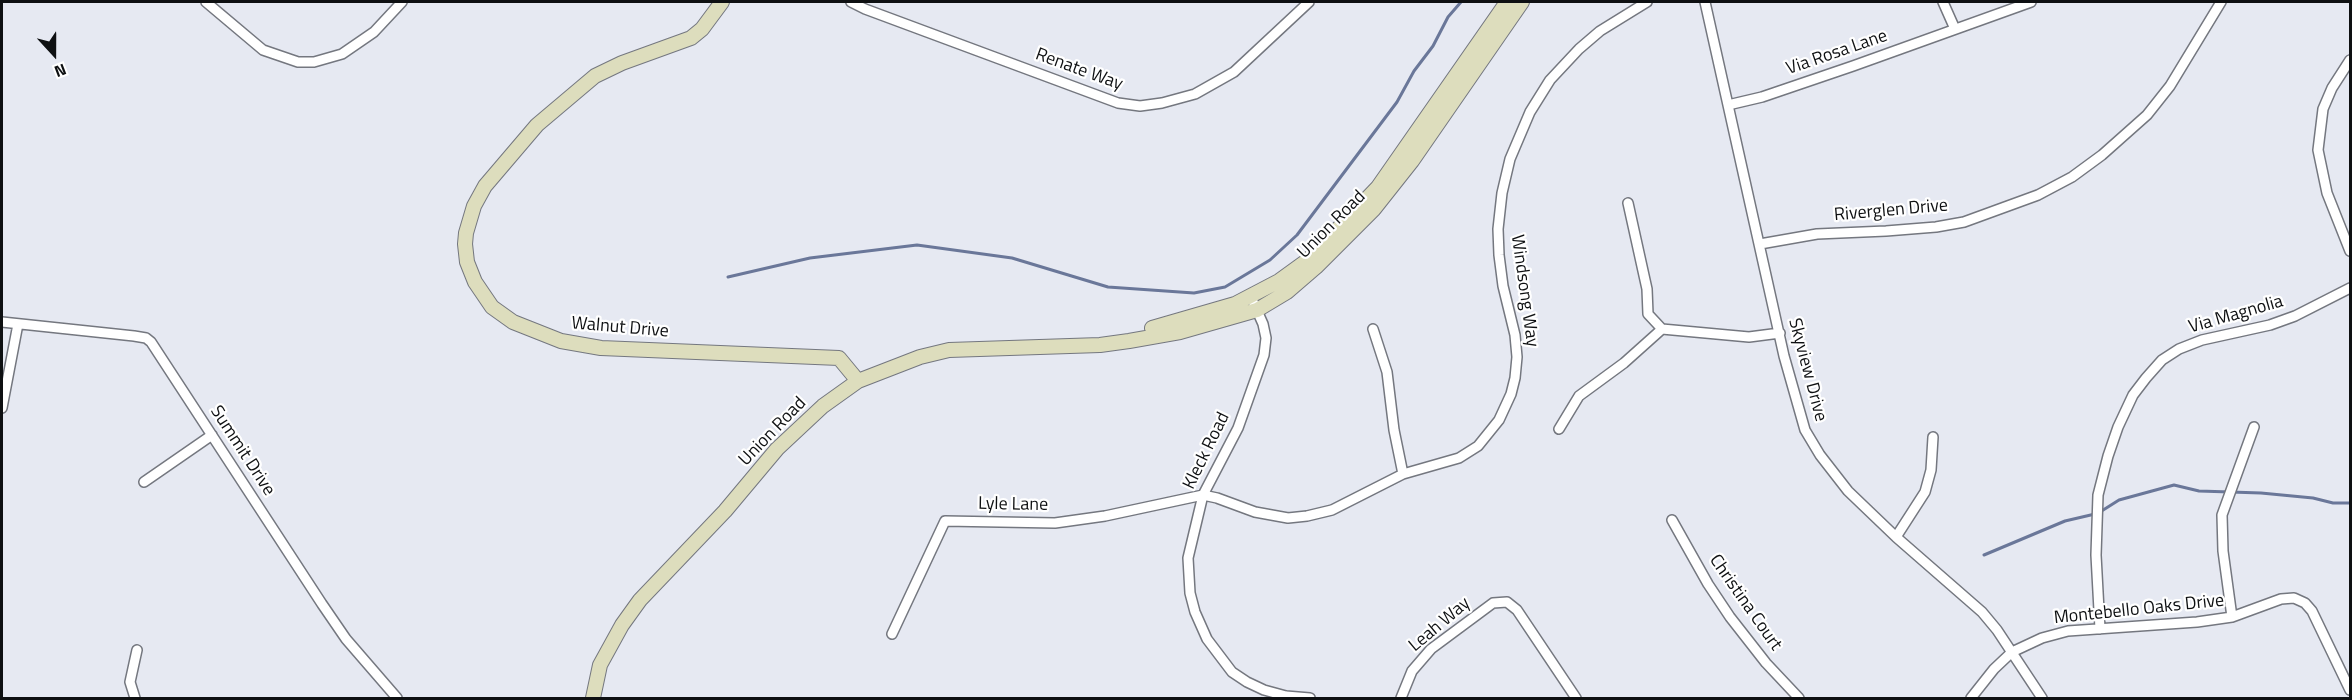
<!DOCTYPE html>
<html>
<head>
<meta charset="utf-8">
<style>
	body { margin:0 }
	#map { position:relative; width:2352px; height:700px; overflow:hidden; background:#e6e9f2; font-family:"Titillium Web",sans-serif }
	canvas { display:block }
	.frame { position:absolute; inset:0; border:3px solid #0e1012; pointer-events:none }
	.north { position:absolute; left:24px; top:24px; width:60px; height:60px; -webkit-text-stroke:4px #fff; paint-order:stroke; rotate:159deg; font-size:16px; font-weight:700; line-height:24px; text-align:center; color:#0e1012 }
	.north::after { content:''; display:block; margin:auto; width:21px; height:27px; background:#0e1012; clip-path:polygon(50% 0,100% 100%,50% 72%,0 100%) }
</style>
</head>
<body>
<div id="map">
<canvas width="2352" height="700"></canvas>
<div class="frame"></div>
<div class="north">N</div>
</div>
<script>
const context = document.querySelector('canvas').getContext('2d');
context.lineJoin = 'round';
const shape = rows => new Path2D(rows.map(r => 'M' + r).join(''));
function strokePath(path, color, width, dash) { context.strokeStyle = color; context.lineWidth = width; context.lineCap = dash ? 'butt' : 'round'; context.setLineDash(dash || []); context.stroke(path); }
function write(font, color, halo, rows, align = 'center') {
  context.font = font + ' "Titillium Web",sans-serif'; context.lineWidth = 4.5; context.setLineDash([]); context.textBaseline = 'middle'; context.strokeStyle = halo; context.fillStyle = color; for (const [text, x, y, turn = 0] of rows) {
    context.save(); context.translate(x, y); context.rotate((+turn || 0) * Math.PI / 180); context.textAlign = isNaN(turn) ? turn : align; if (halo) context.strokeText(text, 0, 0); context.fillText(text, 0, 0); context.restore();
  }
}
strokePath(shape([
	[728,277,810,258,917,245,1012,258,1108,287,1194,293,1225,287,1270,260,1297,235,1397,102,1414,71,1433,46,1448,17,1461,2],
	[2100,512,2119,500,2174,485,2199,491,2261,493,2313,498,2333,503,2350,503],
	[1984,555,2065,521,2095,514]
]), '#6a7799', 3);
const street = shape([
	[206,2,263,50,298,62,314,62,342,54,374,32,402,2],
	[851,2,865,9,1118,103,1140,106,1162,103,1195,94,1234,72,1309,2],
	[1705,2,1784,356,1805,430,1820,455,1848,491,1896,537,1982,612,1997,630,2042,698],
	[1943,2,1955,29],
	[2350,60,2332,88,2323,109,2318,150,2327,193,2350,251],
	[1728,105,1762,97,1853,66,2031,2],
	[1628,203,1647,289,1648,314,1662,329,1749,337,1780,333],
	[1760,244,1817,234,1886,231,1936,227,1964,222,2038,195,2072,177,2102,155,2147,115,2170,86,2221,2],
	[1251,297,1263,324,1266,338,1264,355,1238,428,1203,495,1188,558,1190,593,1195,612,1207,639,1232,672,1247,682,1264,690,1286,696,1310,698],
	[2,322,134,336,146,338,151,342,322,604,346,639,397,698],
	[1373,329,1387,372,1394,430,1403,474],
	[2,408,18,324],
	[1559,429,1579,396,1624,363,1662,329],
	[144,482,212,435],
	[1672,520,1708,584,1730,617,1766,663,1799,698],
	[1896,537,1925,492,1931,470,1933,437],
	[2232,617,2223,551,2222,515,2254,427],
	[2100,629,2096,555,2098,495,2108,456,2118,427,2133,395,2146,378,2162,360,2179,349,2202,340,2270,325,2295,316,2350,288],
	[892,634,945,521,1055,523,1105,516,1203,495,1217,498,1255,512,1288,518,1307,516,1332,510,1403,474,1459,458,1478,446,1499,420,1511,394,1515,378,1517,357,1515,335,1503,286,1499,255,1498,229,1502,193,1510,159,1530,112,1550,80,1579,49,1600,31,1647,2],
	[135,698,130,682,137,650],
	[1401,698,1412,671,1431,649,1493,603,1507,602,1517,610,1576,698],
	[1971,698,1994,669,2012,652,2042,638,2068,631,2197,622,2232,617,2281,599,2294,598,2305,603,2312,611,2350,690]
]);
const secondary = shape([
	[722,2,702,29,691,38,622,63,595,76,537,125,485,186,474,206,466,233,465,244,467,262,475,282,492,307,513,322,561,341,601,348,839,358,858,381],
	[1152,328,1235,304,1279,281,1308,260,1378,187,1507,2],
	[593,698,600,665,622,625,640,600,725,511,777,449,823,406,858,381,920,357,949,350,1100,345,1129,341,1180,332,1257,310,1287,292,1316,267,1374,209,1412,161,1522,2]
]);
strokePath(street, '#74777f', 12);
strokePath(secondary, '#74777f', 16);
strokePath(street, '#fff', 9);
strokePath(secondary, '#ddddbd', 14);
write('18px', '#0e1012', '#fff', [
	["Via Rosa Lane",1837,53,-19],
	["Renate Way",1079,70,20],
	["Riverglen Drive",1891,211,-5],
	["Union Road",1332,225,-45],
	["Windsong Way",1524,291,82],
	["Via Magnolia",2236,315,-16],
	["Walnut Drive",620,328,5],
	["Skyview Drive",1807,370,75],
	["Union Road",773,432,-46],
	["Summit Drive",242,451,57],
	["Kleck Road",1207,451,-64],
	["Lyle Lane",1013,505,1],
	["Christina Court",1745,603,55],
	["Montebello Oaks Drive",2139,610,-6],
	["Leah Way",1440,625,-40]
]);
</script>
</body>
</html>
